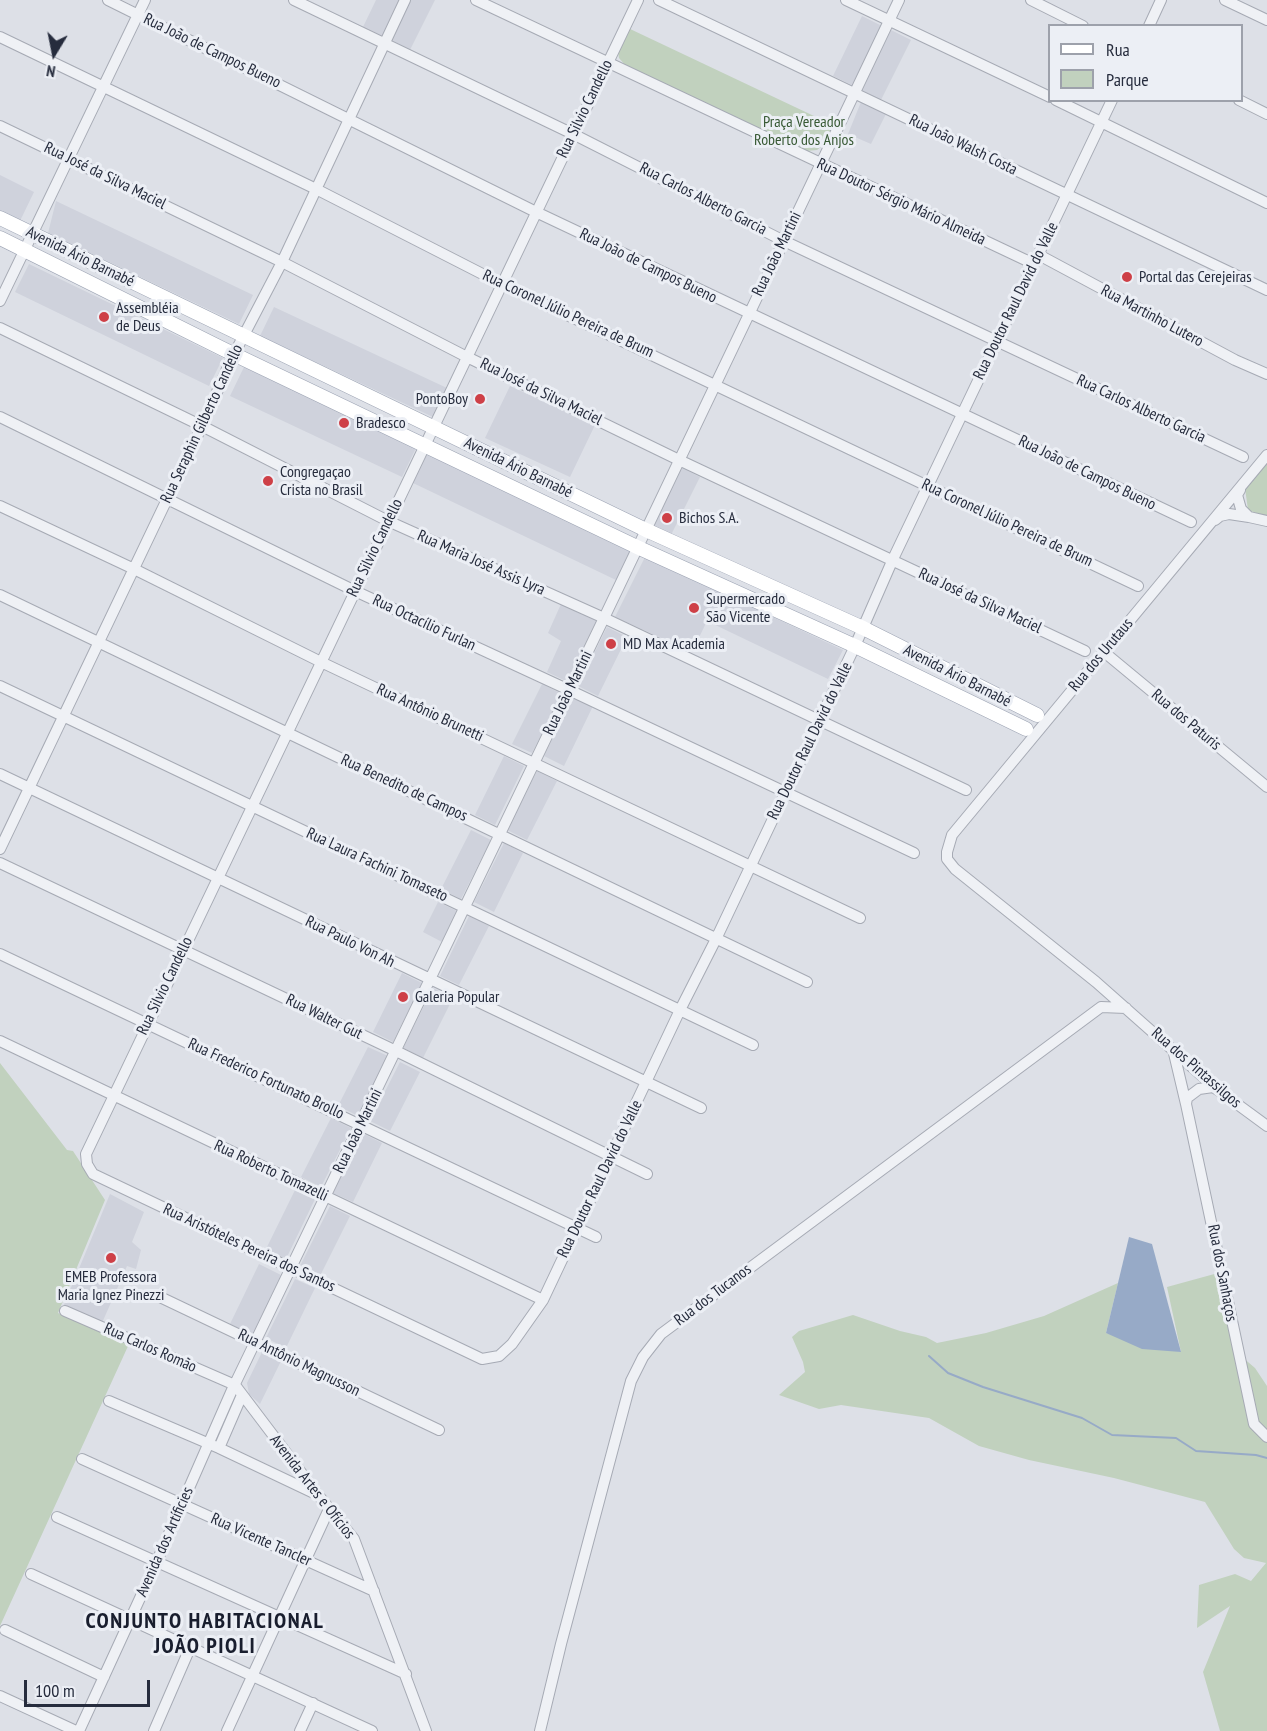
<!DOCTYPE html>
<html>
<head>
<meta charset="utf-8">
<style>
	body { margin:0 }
	#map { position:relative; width:1267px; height:1731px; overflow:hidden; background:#dde0e7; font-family:"PT Sans Narrow",sans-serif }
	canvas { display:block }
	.legend { position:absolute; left:1048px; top:24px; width:195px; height:78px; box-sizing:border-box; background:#eceff5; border:2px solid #9da1ab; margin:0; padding:8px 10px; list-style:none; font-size:18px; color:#262c3d }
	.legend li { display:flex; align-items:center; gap:12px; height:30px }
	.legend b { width:30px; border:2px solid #9da1ab }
	.north { position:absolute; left:24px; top:24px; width:60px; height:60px; -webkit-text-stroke:4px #eceff5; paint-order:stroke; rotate:190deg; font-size:16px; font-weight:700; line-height:24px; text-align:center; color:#262c3d }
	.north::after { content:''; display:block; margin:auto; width:21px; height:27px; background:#262c3d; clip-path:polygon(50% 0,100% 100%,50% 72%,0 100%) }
	.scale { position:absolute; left:24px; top:1680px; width:126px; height:27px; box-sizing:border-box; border:3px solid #262c3d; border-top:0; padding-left:8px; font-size:18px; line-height:21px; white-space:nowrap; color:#262c3d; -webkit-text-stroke:4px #eceff5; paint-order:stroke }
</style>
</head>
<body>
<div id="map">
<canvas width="1267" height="1731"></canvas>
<ul class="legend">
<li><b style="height:8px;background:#fff"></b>Rua</li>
<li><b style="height:16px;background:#c1d1be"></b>Parque</li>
</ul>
<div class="north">N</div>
<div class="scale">100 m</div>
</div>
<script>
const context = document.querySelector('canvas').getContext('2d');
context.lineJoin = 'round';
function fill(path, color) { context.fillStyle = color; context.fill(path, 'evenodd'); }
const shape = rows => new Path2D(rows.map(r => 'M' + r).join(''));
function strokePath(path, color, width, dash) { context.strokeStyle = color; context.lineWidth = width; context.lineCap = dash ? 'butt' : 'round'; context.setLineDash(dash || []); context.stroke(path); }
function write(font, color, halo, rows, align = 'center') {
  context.font = font + ' "PT Sans Narrow",sans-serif'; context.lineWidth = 6; context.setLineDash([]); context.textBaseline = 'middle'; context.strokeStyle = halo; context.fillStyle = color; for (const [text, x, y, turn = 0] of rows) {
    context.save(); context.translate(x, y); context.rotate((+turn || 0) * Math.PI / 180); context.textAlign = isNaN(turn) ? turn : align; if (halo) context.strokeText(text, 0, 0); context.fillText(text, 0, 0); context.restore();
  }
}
fill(shape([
	[376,0,401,0,382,37,363,27],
	[411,0,435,0,410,50,391,40],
	[862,16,882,26,852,85,833,76],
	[891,30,911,40,881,100,861,90],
	[861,102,886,114,871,144,848,134],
	[0,175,34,192,20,221,0,211],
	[56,201,253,295,239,324,48,233],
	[29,264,223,358,209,386,15,292],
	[274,307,447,388,433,417,260,336],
	[244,367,416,448,402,477,230,396],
	[510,386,595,425,570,477,485,438],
	[428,452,631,549,616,580,413,483],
	[680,467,700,477,670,537,650,527],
	[645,557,843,650,828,679,707,621,692,652,615,617],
	[561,604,598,622,568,682,547,672,561,641,548,633],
	[607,627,627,637,598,696,578,686],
	[542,684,562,694,532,753,512,744],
	[573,697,593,706,564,766,544,756],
	[504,756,524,766,495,825,475,815],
	[537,771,557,781,527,840,507,830],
	[471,830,491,840,461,899,441,889],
	[504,843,523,853,494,912,474,902],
	[438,902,457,911,442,942,423,932],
	[469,916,489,926,459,985,440,976],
	[402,973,422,983,393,1042,373,1032],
	[433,988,453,998,423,1058,403,1048],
	[368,1047,388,1056,358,1116,338,1106],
	[400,1062,420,1072,390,1131,370,1121],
	[331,1118,351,1128,321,1187,301,1177],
	[362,1133,382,1143,353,1202,333,1193],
	[295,1190,315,1199,286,1259,266,1249],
	[110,1194,144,1212,132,1242,141,1250,136,1269,127,1266,102,1323,63,1307],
	[330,1206,350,1216,320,1276,300,1266],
	[259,1264,281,1275,253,1335,230,1324],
	[295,1279,315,1288,286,1348,266,1338],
	[262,1352,281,1361,260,1404,249,1394,247,1383]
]), '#cfd2dc');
fill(shape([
	[628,28,833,125,825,144,817,150,806,151,625,65,619,58,618,52],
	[1267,462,1267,517,1248,510,1245,488],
	[0,1063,67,1150,73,1151,105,1200,58,1313,129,1344,0,1626],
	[1218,1273,1235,1351,1255,1368,1267,1386,1267,1731,1220,1731,1203,1672,1230,1606,1197,1628,1199,1585,1235,1574,1251,1581,1266,1563,1244,1558,1234,1549,1205,1502,1114,1478,1029,1460,979,1446,929,1418,841,1405,819,1409,779,1395,805,1372,803,1362,792,1337,799,1331,853,1315,900,1331,926,1337,937,1343,986,1333,1044,1316,1118,1283,1106,1333,1181,1352,1167,1287]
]), '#c1d1be');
fill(shape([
	[1129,1237,1152,1244,1181,1352,1142,1349,1106,1333]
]), '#97aac7');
strokePath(shape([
	[929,1356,948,1373,983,1387,1082,1418,1112,1435,1176,1438,1196,1451,1256,1455,1267,1458]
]), '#97aac7', 2);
const minor = shape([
	[108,0,536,212,1191,522],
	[294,0,573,134,784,241,1243,457],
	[476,0,1034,264],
	[638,0,86,1154,87,1164,93,1174,482,1359,499,1356,512,1344,543,1300,680,1010,716,939,855,646,893,559,1112,100],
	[659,0,1267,290],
	[846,0,1050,97],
	[1031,0,1083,26],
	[1225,0,1267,20],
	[1149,26,1161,0],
	[0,37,316,189,502,284,1138,586],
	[1056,100,1267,203],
	[1239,100,1267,114],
	[0,126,282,262,467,357,679,460,1085,651],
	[1039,255,1235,360,1267,374],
	[0,301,145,0],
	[0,328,202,426,388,521,604,618,966,790],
	[0,417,355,591,569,690,914,853],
	[1267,455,952,835,947,852,947,859,955,869,1096,982,1218,1090,1267,1126],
	[1240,490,1237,495,1241,509,1249,517,1267,521],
	[0,506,134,569,321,662,860,918],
	[1215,520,1220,516,1229,514,1249,517],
	[0,595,807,982],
	[1104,652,1267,787],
	[0,686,753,1045],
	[0,774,701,1108],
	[0,849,202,426,231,360,282,262,405,0],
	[0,863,396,1051,647,1174],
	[0,954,596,1237],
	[0,1041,543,1300],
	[1173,1049,1186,1104],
	[1218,1090,1213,1087,1199,1089,1187,1098,1186,1104,1254,1424,1267,1437],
	[160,1297,439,1430],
	[65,1311,235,1385],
	[235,1385,319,1496,354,1539,426,1731],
	[109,1401,219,1448,316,1494],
	[219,1448,242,1395],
	[82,1459,374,1591],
	[57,1517,406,1674],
	[31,1574,372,1731],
	[5,1630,104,1677],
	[0,1696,76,1731],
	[79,1731,157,1561,232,1390,604,618,899,0],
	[154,1731,190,1648],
	[227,1731,329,1509],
	[300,1731,313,1703],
	[540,1731,561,1644,631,1381,643,1357,661,1334,1101,1007,1126,1008]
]);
const major = shape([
	[0,218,646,530,863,628,1037,715],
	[0,238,223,349,637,547,855,646,1026,729]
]);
strokePath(minor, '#a6aab4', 12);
strokePath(major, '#9ca3b3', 15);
strokePath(minor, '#eff1f5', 10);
strokePath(major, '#fff', 14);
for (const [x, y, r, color] of [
	[1127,277,6,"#ce4047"],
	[104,317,6,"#ce4047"],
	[480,399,6,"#ce4047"],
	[344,423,6,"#ce4047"],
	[268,481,6,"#ce4047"],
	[667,518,6,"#ce4047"],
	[694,608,6,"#ce4047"],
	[611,644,6,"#ce4047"],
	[403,997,6,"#ce4047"],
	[111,1258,6,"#ce4047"]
]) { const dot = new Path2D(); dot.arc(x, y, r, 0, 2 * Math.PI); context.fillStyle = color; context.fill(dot); strokePath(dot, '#eceff5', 2); }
write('16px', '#262c3d', '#eceff5', [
	["Rua João de Campos Bueno",212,51,26],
	["Rua Silvio Candello",585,109,-64],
	["Rua João Walsh Costa",963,145,26],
	["Rua José da Silva Maciel",105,176,26],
	["Rua Carlos Alberto Garcia",703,199,27],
	["Rua Doutor Sérgio Mário Almeida",901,202,25],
	["Rua João Martini",777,254,-64],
	["Avenida Ário Barnabé",80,257,26],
	["Rua João de Campos Bueno",648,266,26],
	["Rua Doutor Raul David do Valle",1016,301,-64],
	["Rua Coronel Júlio Pereira de Brum",568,314,25],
	["Rua Martinho Lutero",1152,316,28],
	["Rua José da Silva Maciel",541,392,26],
	["Rua Carlos Alberto Garcia",1141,409,25],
	["Rua Seraphin Gilberto Candello",202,424,-65],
	["Avenida Ário Barnabé",518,468,26],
	["Rua João de Campos Bueno",1087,473,26],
	["Rua Coronel Júlio Pereira de Brum",1007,523,25],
	["Rua Silvio Candello",375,548,-64],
	["Rua Maria José Assis Lyra",481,563,24],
	["Rua José da Silva Maciel",980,601,25],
	["Rua Octacílio Furlan",424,623,25],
	["Rua dos Urutaus",1101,655,-50],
	["Avenida Ário Barnabé",957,676,27],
	["Rua João Martini",568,693,-64],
	["Rua Antônio Brunetti",430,713,25],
	["Rua dos Paturis",1186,720,40],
	["Rua Doutor Raul David do Valle",810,741,-64],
	["Rua Benedito de Campos",404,788,25],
	["Rua Laura Fachini Tomaseto",377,865,25],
	["Rua Paulo Von Ah",350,942,26],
	["Rua Silvio Candello",165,986,-64],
	["Rua Walter Gut",324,1017,26],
	["Rua dos Pintassilgos",1196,1068,41],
	["Rua Frederico Fortunato Brollo",266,1079,25],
	["Rua João Martini",358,1131,-64],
	["Rua Roberto Tomazelli",271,1171,25],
	["Rua Doutor Raul David do Valle",600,1179,-64],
	["Rua Aristóteles Pereira dos Santos",249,1248,25],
	["Rua dos Sanhaços",1222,1273,79],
	["Rua dos Tucanos",713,1295,-37],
	["Rua Carlos Romão",150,1348,24],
	["Rua Antônio Magnusson",299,1363,26],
	["Avenida Artes e Ofícios",312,1487,52],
	["Rua Vicente Tancler",261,1540,24],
	["Avenida dos Artíficies",165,1542,-66]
]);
write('16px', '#375934', '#eceff5', [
	["Praça Vereador",804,122],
	["Roberto dos Anjos",804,140]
]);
write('16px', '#262c3d', '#eceff5', [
	["Portal das Cerejeiras",1139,277],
	["Assembléia",116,308],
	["de Deus",116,326],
	["PontoBoy",468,399,"right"],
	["Bradesco",356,423],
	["Congregaçao",280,472],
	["Crista no Brasil",280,490],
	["Bichos S.A.",679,518],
	["Supermercado",706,599],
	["São Vicente",706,617],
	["MD Max Academia",623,644],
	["Galeria Popular",415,997],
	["EMEB Professora",111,1277,"center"],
	["Maria Ignez Pinezzi",111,1295,"center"]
], 'left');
context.letterSpacing = '1.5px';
write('bold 22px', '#191e2e', '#eceff5', [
	["CONJUNTO HABITACIONAL",205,1622],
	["JOÃO PIOLI",205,1647]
]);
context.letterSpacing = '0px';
</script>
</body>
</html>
